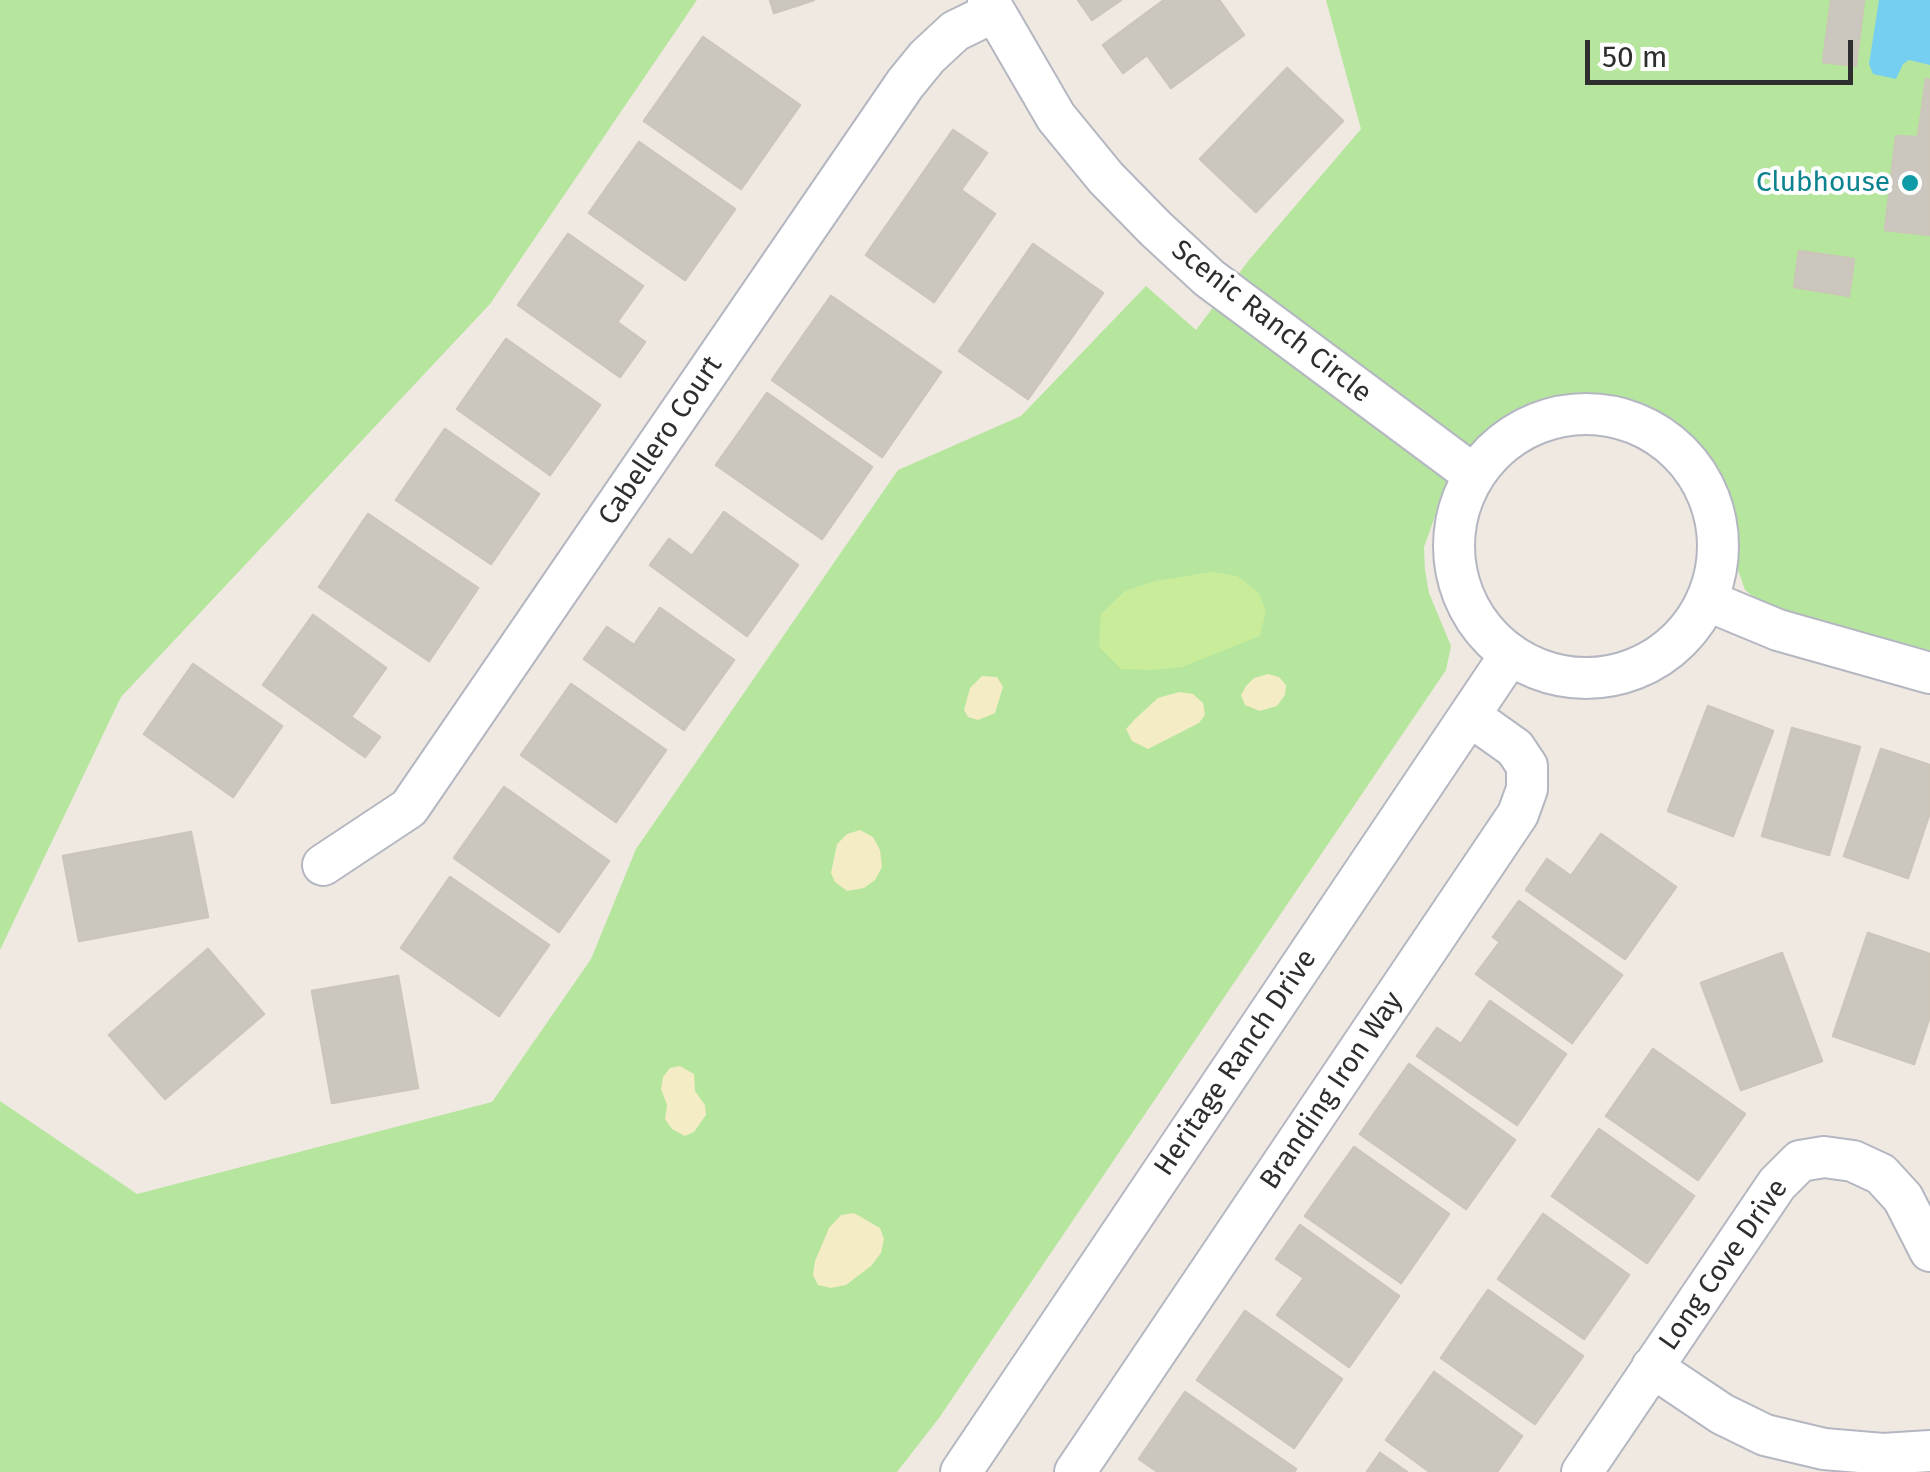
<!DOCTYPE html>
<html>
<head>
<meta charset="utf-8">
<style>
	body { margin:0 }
	#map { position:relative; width:1930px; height:1472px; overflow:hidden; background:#efe9e1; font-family:"Fira Sans",sans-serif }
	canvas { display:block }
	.scale { position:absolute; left:1585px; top:40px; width:268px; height:45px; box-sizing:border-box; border:5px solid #2e2e2e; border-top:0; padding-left:12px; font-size:30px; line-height:35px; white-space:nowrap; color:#2e2e2e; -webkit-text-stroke:8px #fff; paint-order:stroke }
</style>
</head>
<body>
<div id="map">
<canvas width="1930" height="1472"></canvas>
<div class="scale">50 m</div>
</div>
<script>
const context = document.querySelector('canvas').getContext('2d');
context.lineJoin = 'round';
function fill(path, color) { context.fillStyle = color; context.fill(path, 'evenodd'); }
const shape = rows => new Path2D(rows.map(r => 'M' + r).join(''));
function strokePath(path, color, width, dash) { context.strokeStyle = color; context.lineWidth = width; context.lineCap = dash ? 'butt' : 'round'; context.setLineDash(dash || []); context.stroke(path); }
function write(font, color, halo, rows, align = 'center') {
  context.font = font + ' "Fira Sans",sans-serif'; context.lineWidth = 8; context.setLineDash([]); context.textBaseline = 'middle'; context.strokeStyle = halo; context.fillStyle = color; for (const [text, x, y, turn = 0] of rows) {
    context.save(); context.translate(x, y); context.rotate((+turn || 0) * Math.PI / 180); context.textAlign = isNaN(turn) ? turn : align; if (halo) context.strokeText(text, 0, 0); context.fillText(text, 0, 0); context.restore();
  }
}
fill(shape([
	[0,0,697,0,490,304,121,697,0,950],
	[1326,0,1930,0,1930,650,1892,642,1763,604,1745,590,1735,562,1736,517,1725,485,1700,447,1665,420,1618,401,1579,397,1538,407,1483,436,1439,505,1424,547,1425,570,1429,593,1451,646,1446,670,939,1418,897,1472,0,1472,0,1101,137,1194,492,1102,591,959,636,849,898,470,1021,416,1146,286,1196,330,1249,260,1361,129]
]), '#b6e59e');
fill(shape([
	[1268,674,1279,677,1286,685,1285,695,1277,706,1260,711,1245,705,1241,695,1246,686,1254,678],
	[982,676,997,677,1003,687,995,713,978,720,968,717,964,710,970,688],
	[1179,692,1193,694,1203,703,1205,715,1199,723,1148,749,1132,741,1126,729,1135,719,1158,698],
	[860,830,873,837,880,850,882,867,875,880,864,888,847,891,835,882,831,873,837,844,847,834],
	[680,1066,694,1074,695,1091,705,1105,706,1115,694,1132,685,1136,672,1129,665,1119,667,1105,661,1089,663,1077,670,1068],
	[854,1213,880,1228,884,1239,881,1253,871,1266,846,1285,831,1288,818,1285,813,1275,815,1261,829,1228,841,1215]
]), '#f3ecc5');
fill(shape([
	[1212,572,1237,576,1258,592,1266,610,1260,636,1182,667,1151,670,1121,669,1099,647,1101,614,1125,591,1155,581]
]), '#c9ec9a');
fill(shape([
	[1879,0,1930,0,1930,65,1909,60,1903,64,1896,79,1873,74,1869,64]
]), '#75cff0');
const building = shape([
	[770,0,814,0,774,13,770,0],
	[1078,0,1121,0,1092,20,1078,0],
	[1164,0,1219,0,1244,35,1171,88,1147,55,1123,73,1103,45,1164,0],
	[1831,0,1864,0,1856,66,1823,62,1831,0],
	[703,37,800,105,741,189,644,121,703,37],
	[1287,68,1343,121,1256,212,1200,159,1287,68],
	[1926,79,1930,80,1930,235,1885,230,1896,136,1918,137,1926,79],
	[953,130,987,153,961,190,995,214,934,302,866,255,953,130],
	[639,142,735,209,685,280,589,213,639,142],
	[568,234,643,286,617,322,645,342,620,377,518,305,568,234],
	[1033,244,1103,293,1028,399,959,351,1033,244],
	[1799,251,1854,259,1849,296,1794,287,1799,251],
	[831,296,941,372,882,457,772,380,831,296],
	[506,339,600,405,550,475,457,409,506,339],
	[767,393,872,467,822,539,716,465,767,393],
	[445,429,539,494,491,564,396,500,445,429],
	[724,512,798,565,747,636,650,565,669,539,692,556,724,512],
	[368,514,478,588,429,661,319,587,368,514],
	[660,608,734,660,684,730,584,659,607,627,634,645,660,608],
	[313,615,386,668,351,717,380,737,365,757,263,685,313,615],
	[193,664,282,726,233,797,144,734,193,664],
	[571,684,666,750,616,822,521,755,571,684],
	[1708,706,1773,731,1733,836,1668,811,1708,706],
	[1792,728,1860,747,1829,855,1762,836,1792,728],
	[1881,749,1930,765,1930,812,1908,878,1844,856,1881,749],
	[504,787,609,861,559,932,454,858,504,787],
	[191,832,208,917,79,941,63,856,191,832],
	[1601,834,1676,887,1625,959,1526,890,1547,859,1571,876,1601,834],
	[450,877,549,945,499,1016,401,948,450,877],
	[1519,901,1622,975,1572,1043,1476,974,1500,942,1493,937,1519,901],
	[1868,933,1930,954,1930,1016,1914,1064,1833,1036,1868,933],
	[208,949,264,1014,165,1099,109,1035,208,949],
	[1782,953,1822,1061,1741,1090,1701,983,1782,953],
	[398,976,418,1088,332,1103,312,991,398,976],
	[1490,1001,1566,1054,1517,1125,1417,1056,1437,1028,1461,1044,1490,1001],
	[1653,1049,1745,1114,1698,1180,1606,1116,1653,1049],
	[1409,1064,1515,1140,1466,1209,1360,1134,1409,1064],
	[1599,1129,1694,1196,1647,1263,1552,1196,1599,1129],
	[1354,1147,1449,1214,1401,1283,1305,1216,1354,1147],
	[1543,1214,1629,1275,1584,1339,1498,1279,1543,1214],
	[1300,1225,1399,1296,1349,1367,1277,1315,1304,1278,1276,1259,1300,1225],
	[1488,1290,1583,1356,1535,1424,1441,1358,1488,1290],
	[1245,1311,1342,1379,1294,1448,1197,1380,1245,1311],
	[1434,1372,1522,1436,1497,1472,1430,1472,1386,1440,1434,1372],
	[1185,1392,1296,1469,1294,1472,1158,1472,1139,1459,1185,1392],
	[1380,1453,1407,1472,1367,1472,1380,1453]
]);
fill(building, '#cbc7bf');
strokePath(building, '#cbc5ba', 2.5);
const street = shape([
	[988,0,1056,117,1106,178,1156,229,1209,278,1474,475],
	'1454 546a132 132 0 1 1 264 0a132 132 0 1 1-264 0Z',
	[1708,601,1778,630,1930,673],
	[323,865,409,808,905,84,927,57,955,31,994,12],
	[1652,1367,1722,1414,1765,1435,1824,1449,1883,1454,1930,1451],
	[961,1472,1510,655],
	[1075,1472,1518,814,1527,789,1527,766,1515,748,1470,716],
	[1582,1472,1777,1184,1800,1161,1824,1157,1853,1161,1881,1174,1903,1198,1930,1251]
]);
strokePath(street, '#b4b7c1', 44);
strokePath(street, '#fff', 40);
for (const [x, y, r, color] of [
	[1910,183,10,"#0f9aa8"]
]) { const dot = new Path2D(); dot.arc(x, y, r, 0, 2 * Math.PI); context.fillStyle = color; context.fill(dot); strokePath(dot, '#fff', 4); }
write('28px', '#0d838f', '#fff', [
	["Clubhouse",1890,183]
], 'right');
write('28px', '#2e2e2e', '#fff', [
	["Scenic Ranch Circle",1271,322,38],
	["Cabellero Court",661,441,-56],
	["Heritage Ranch Drive",1236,1063,-56],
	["Branding Iron Way",1332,1091,-56],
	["Long Cove Drive",1724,1265,-55]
]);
</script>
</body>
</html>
